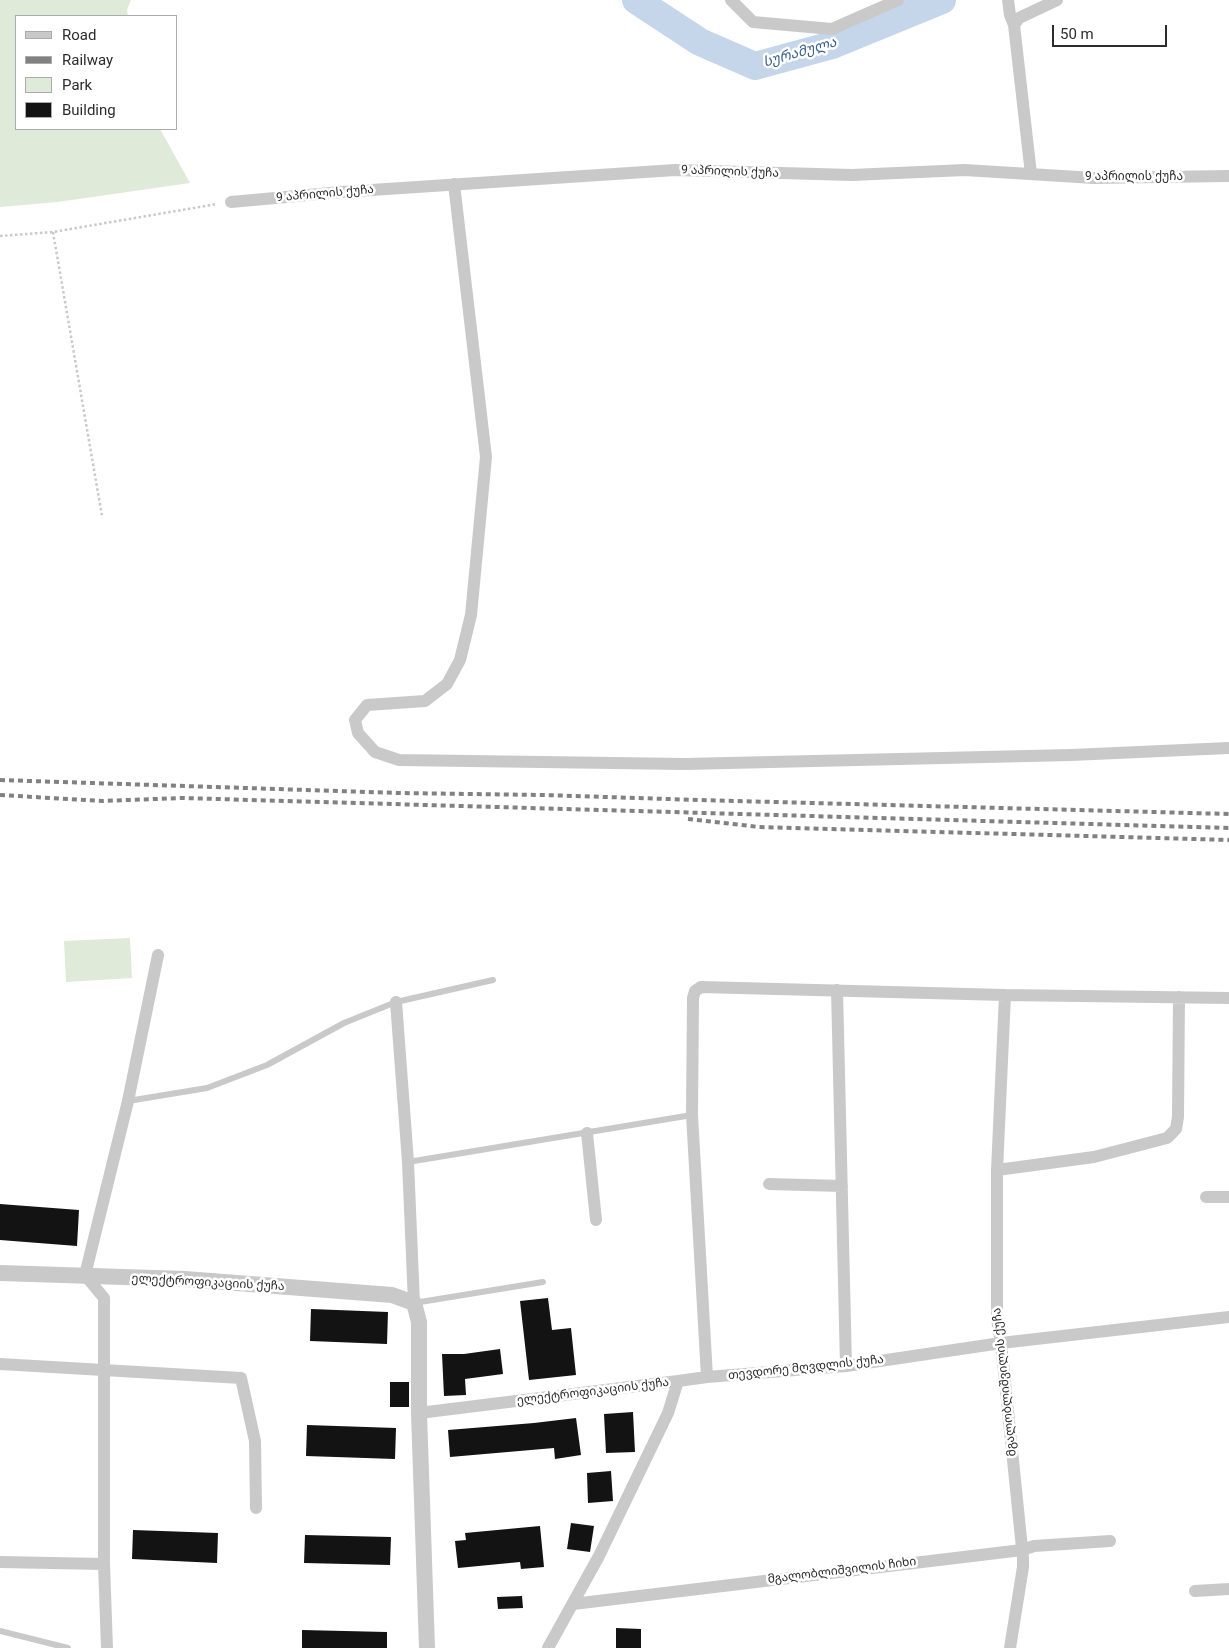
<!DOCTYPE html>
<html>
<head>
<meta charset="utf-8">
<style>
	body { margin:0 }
	#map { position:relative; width:1229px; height:1648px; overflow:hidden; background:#fff; font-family:Roboto,sans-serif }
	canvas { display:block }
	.legend { position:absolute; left:15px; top:15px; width:162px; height:115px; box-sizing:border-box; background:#fff; border:1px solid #ababab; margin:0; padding:6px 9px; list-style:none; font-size:15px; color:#2c2c2c }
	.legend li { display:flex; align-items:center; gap:10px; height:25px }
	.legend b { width:25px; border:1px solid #ababab }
	.scale { position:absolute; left:1052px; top:25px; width:115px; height:22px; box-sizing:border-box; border:2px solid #2c2c2c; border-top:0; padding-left:6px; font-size:15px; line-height:18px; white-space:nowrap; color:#2c2c2c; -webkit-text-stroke:4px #fff; paint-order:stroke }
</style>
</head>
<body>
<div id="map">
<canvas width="1229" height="1648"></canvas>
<ul class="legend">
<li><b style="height:6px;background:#c9c9c9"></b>Road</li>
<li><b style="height:6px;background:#818181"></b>Railway</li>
<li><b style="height:14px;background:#e0ead9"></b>Park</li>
<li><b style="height:14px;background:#131313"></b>Building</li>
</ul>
<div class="scale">50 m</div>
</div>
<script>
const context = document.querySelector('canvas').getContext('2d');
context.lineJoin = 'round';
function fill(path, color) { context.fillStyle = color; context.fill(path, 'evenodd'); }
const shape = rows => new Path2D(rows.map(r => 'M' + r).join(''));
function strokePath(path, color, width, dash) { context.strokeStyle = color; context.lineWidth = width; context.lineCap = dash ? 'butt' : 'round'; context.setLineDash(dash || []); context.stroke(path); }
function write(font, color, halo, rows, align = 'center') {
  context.font = font + ' Roboto,"Noto Sans Georgian",sans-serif'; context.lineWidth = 5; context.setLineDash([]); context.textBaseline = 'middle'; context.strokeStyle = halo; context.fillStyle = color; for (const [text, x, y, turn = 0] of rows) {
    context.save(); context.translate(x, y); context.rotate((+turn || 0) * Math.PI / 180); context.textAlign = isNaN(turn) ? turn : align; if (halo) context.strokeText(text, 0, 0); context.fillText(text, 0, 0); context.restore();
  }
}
fill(shape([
	[0,0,131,0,127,10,128,16,16,16,16,129,160,129,190,183,58,202,0,207],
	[130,938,132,978,66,982,64,941]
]), '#e0ead9');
strokePath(shape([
	[636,0,700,42,755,66,832,45,942,0]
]), '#c5d6ea', 28);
fill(shape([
	[0,1204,79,1210,77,1246,0,1240],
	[548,1298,552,1330,571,1328,576,1375,529,1380,520,1301],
	[311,1309,388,1312,387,1344,310,1341],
	[500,1349,503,1374,465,1379,466,1395,444,1396,442,1354,464,1354],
	[390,1382,409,1382,409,1407,390,1407],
	[633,1412,635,1452,606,1453,604,1414],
	[576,1418,581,1455,555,1459,554,1448,450,1457,448,1430,534,1423],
	[307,1425,396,1428,395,1459,306,1456],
	[611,1471,613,1501,588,1503,587,1473],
	[571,1523,594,1526,590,1552,567,1549],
	[540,1526,544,1567,521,1569,520,1562,458,1568,455,1541,466,1540,465,1533],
	[133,1530,218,1533,217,1563,132,1559],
	[305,1535,391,1537,390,1565,304,1563],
	[522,1596,523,1608,498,1609,497,1597],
	[616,1628,641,1629,641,1648,616,1648],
	[302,1630,387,1632,387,1648,302,1648]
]), '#131313');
strokePath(shape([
	[53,232,102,516],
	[0,236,53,232,217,204]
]), '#c9c9c9', 2.5, [2.5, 2.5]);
strokePath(shape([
	[128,1101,207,1088,267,1065,344,1023,396,1002,493,980],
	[408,1162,692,1115],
	[414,1303,543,1282],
	[0,1631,68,1648]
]), '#c9c9c9', 6);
strokePath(shape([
	[731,0,753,22,832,29,898,0],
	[1008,0,1010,15,1014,25,1031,174],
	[1014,25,1019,18,1057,0],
	[454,184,486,457,471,615,460,660,447,684,425,701,367,705,355,720,358,733,375,752,399,760,685,764,1071,755,1229,748],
	[231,202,341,192,675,170,852,175,965,170,1094,178,1229,176],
	[837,990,846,1366],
	[1005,995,997,1170,997,1319,1001,1343,1023,1558,1023,1567,1010,1648],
	[396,1002,408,1162,414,1303],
	[587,1133,596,1220],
	[997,1170,1094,1157,1167,1138,1176,1129,1178,1117,1179,997],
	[769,1184,842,1186],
	[1206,1197,1229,1197],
	[0,1364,241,1378,255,1441,256,1508],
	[707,1377,692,1115,693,998,695,991,701,987,1005,995,1229,998],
	[419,1413,678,1381],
	[0,1562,104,1564],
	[1195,1591,1229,1589],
	[573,1604,1022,1550,1034,1546,1110,1541],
	[107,1648,104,1564,104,1298,85,1275,128,1101,158,955],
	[548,1648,599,1556,668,1413,678,1381,707,1377,846,1366,1001,1343,1229,1317]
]), '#c9c9c9', 12);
strokePath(shape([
	[0,1273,185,1279,392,1295,414,1303,419,1322,419,1413,427,1648]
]), '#c9c9c9', 16);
strokePath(shape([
	[0,780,399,793,544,795,699,800,1229,814],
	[0,795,102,801,182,798,1229,828],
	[688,819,759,827,1229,840]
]), '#818181', 4, [5, 4]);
write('12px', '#2c2c2c', '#fff', [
	["9 აპრილის ქუჩა",730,172,2],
	["9 აპრილის ქუჩა",1134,177],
	["9 აპრილის ქუჩა",325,194,-5],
	["ელექტროფიკაციის ქუჩა",208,1283,3],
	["თევდორე მღვდლის ქუჩა",806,1368,-6],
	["მგალობლიშვილის ქუჩა",1005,1382,-96],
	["ელექტროფიკაციის ქუჩა",593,1392,-7],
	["მგალობლიშვილის ჩიხი",842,1571,-7]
]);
write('italic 14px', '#3c618c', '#fff', [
	["სურამულა",800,53,-16]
]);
</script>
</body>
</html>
